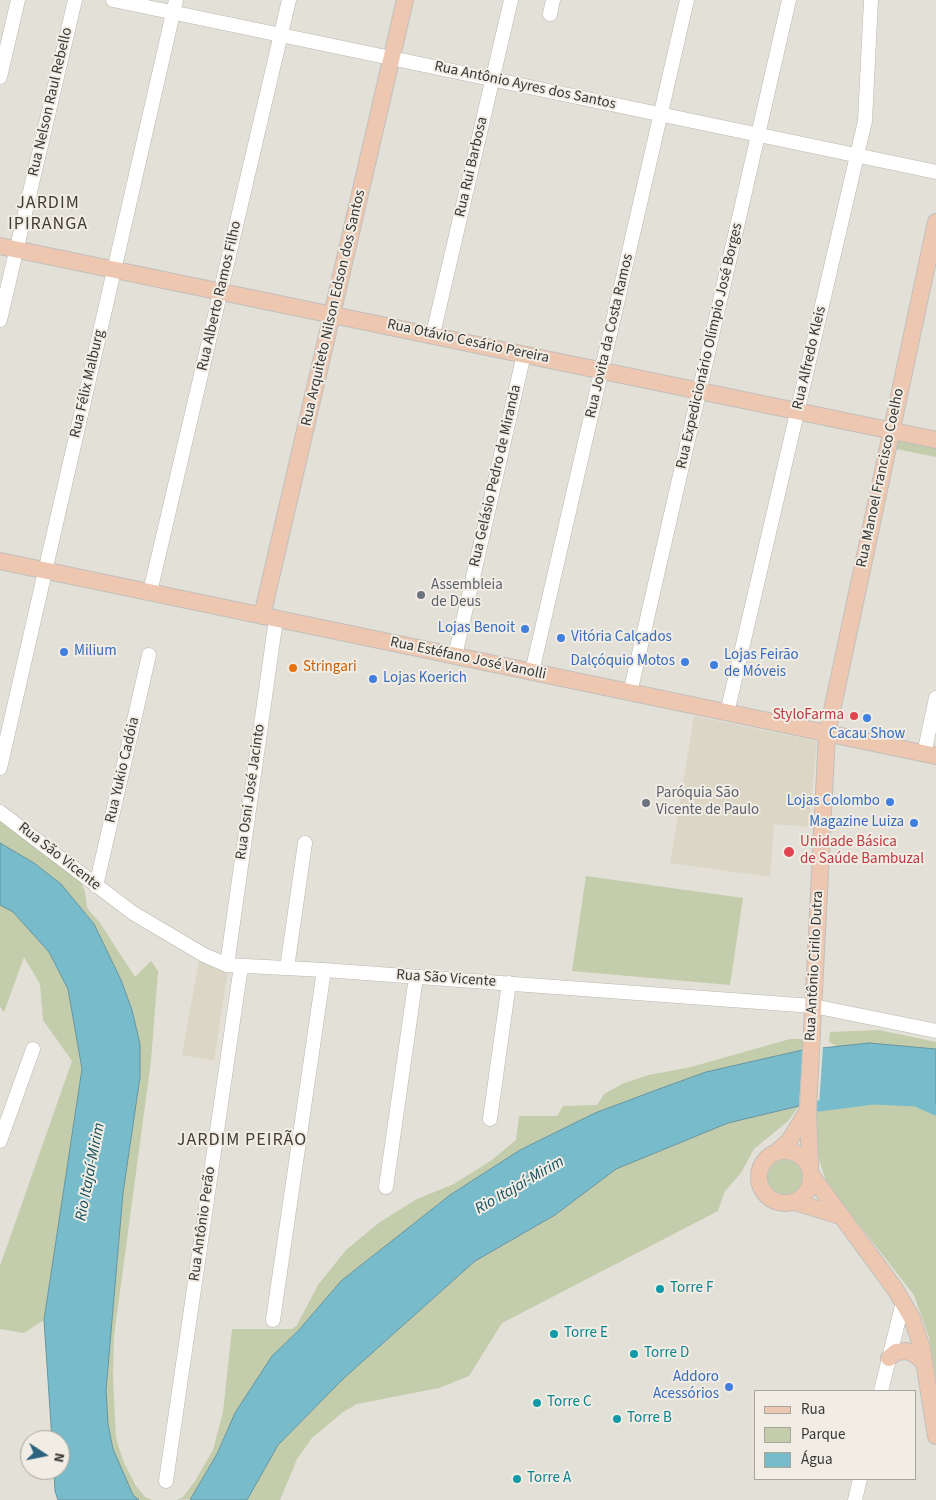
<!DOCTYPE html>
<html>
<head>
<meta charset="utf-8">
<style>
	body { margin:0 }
	#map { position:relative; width:936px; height:1500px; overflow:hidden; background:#e3e0d7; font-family:"Source Sans 3",sans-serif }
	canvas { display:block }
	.legend { position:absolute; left:754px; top:1390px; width:162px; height:90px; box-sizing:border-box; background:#f1ede4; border:1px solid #a8a59e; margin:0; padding:6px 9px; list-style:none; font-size:15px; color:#3a3835 }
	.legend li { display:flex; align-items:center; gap:10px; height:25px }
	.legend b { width:25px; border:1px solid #a8a59e }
	.north { position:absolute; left:20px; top:1430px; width:50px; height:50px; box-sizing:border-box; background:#f1ede4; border:1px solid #a8a59e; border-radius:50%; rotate:101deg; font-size:14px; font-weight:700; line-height:20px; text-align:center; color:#3a3835 }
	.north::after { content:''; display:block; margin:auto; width:18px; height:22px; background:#2e637f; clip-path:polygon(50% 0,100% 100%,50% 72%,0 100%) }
</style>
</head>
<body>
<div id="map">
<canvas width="936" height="1500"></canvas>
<ul class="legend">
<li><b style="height:6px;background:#eec7b0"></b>Rua</li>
<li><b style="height:14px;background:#c3ccab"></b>Parque</li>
<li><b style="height:14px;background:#78bccc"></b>Água</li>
</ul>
<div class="north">N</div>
</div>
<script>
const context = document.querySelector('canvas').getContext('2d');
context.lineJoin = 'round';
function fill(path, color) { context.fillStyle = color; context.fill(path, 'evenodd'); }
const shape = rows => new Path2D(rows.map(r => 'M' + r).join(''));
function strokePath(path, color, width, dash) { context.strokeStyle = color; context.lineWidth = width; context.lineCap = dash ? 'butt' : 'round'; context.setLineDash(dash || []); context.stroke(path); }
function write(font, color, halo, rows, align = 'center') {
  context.font = font + ' "Source Sans 3",sans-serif'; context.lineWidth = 4; context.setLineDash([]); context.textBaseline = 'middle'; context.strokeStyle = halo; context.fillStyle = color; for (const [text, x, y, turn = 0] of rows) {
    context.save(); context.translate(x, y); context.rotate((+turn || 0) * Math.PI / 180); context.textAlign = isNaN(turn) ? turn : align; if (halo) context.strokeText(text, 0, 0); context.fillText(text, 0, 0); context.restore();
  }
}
fill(shape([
	[694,716,817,741,809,827,774,824,770,877,670,863],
	[199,960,223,969,227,976,214,1061,182,1055]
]), '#dcd6c6');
fill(shape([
	[898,439,936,447,936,457,896,449],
	[0,821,81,882,85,892,87,908,100,923,135,977,151,961,158,971,151,1061,114,1336,113,1376,116,1438,124,1463,136,1486,145,1497,152,1500,139,1500,133,1495,122,1475,113,1449,108,1424,106,1390,123,1193,140,1077,140,1044,132,1010,121,980,94,924,61,884,34,863,0,843],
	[586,876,743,898,730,985,572,971],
	[0,905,13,912,49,952,68,989,82,1069,44,1320,24,1333,0,1329,0,1266,72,1061,43,1020,40,984,24,957,4,1012,0,1007],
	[879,1030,936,1042,936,1049,869,1043,838,1047,829,1042,830,1032],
	[790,1039,803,1039,803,1050,706,1072,595,1113,520,1150,450,1195,341,1281,298,1331,272,1356,226,1432,217,1454,193,1499,177,1500,183,1497,195,1481,213,1450,223,1412,232,1329,292,1329,297,1325,318,1285,346,1250,380,1222,417,1199,454,1184,492,1160,516,1140,519,1116,557,1116,563,1106,597,1105,604,1094,624,1083,649,1075,691,1067],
	[874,1099,916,1101,936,1110,936,1378,929,1337,914,1295,827,1184,820,1163,814,1134,815,1106],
	[799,1106,788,1121,754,1149,741,1173,725,1191,718,1211,502,1323,469,1376,439,1388,357,1404,343,1412,312,1438,297,1459,280,1500,247,1500,278,1445,343,1379,475,1261,555,1215,616,1169,728,1123],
	'763 1177a21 21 0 1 1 42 0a21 21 0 1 1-42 0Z'
]), '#c3ccab');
const water = shape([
	[0,843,34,863,61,884,94,924,121,980,132,1010,140,1044,140,1077,123,1193,106,1390,108,1424,113,1449,133,1495,139,1500,58,1500,55,1491,54,1470,60,1470,60,1440,52,1440,44,1320,82,1069,68,989,49,952,13,912,0,905,0,843],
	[869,1043,936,1049,936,1110,916,1101,874,1099,819,1106,799,1106,728,1123,616,1169,555,1215,475,1261,343,1379,278,1445,247,1500,190,1500,217,1454,235,1413,272,1356,298,1331,341,1281,450,1195,520,1150,595,1113,659,1089,706,1072,767,1058,803,1050,869,1043]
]);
fill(water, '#78bccc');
strokePath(water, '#65949f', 1);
fill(shape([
	[823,1046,819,1106,799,1106,803,1048]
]), '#e3e0d7');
strokePath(shape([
	[819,1106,873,1099,916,1101,936,1110]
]), '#78bccc', 11);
const minor = shape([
	[113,0,936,172],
	[550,14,553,0],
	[0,77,18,0],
	[0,320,75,0],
	[433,334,511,0],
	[150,592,289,0],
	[455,656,524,354],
	[532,672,687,0],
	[630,693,789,0],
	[727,713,865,121,871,0],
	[924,754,936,698],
	[0,768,176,0],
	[0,812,133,913,204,955,227,965,324,970,813,1006,936,1031],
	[96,886,149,655],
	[227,965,276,619],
	[287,968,305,843],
	[490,1119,509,983],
	[0,1141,33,1049],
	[386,1187,416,977],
	[273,1320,324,970],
	[881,1391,903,1302],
	[166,1481,241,966],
	[855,1500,860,1479]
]);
const major = shape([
	[0,246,936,440],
	[0,561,936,756],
	[262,616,405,0],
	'759 1177a26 26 0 1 1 52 0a26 26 0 1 1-52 0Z',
	[777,1152,789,1141,807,1112],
	[810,1168,808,1110,827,734,936,222],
	[812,1176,895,1289,912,1318,922,1348,936,1436],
	[795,1202,840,1216],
	[889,1358,896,1352,906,1351,913,1353,924,1362]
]);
strokePath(minor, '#bab7ae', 15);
strokePath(major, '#c0bfbe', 18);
strokePath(minor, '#fff', 14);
strokePath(major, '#eec7b0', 16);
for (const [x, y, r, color] of [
	[421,595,5,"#6b7280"],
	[525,629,5,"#3f7fe0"],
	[561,638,5,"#3f7fe0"],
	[64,652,5,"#3f7fe0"],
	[685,662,5,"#3f7fe0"],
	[714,665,5,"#3f7fe0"],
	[293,668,5,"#e8710a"],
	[373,679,5,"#3f7fe0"],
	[854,716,5,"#e0444e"],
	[867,718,5,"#3f7fe0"],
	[890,802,5,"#3f7fe0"],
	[646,803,5,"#6b7280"],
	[914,823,5,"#3f7fe0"],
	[789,852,6,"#e0444e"],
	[660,1289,5,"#0f9aa8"],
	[554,1334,5,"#0f9aa8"],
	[634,1354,5,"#0f9aa8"],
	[729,1387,5,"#3f7fe0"],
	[537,1403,5,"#0f9aa8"],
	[617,1419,5,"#0f9aa8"],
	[517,1479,5,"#0f9aa8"]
]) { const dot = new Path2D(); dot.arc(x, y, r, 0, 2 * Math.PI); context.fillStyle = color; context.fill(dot); strokePath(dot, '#f1ede4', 2); }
write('15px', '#3a3835', '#f1ede4', [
	["Rua Antônio Ayres dos Santos",525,86,12],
	["Rua Nelson Raul Rebello",51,102,-77],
	["Rua Rui Barbosa",472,167,-77],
	["Rua Alberto Ramos Filho",220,296,-77],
	["Rua Arquiteto Nilson Edson dos Santos",334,308,-77],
	["Rua Jovita da Costa Ramos",610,336,-77],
	["Rua Otávio Cesário Pereira",468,342,12],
	["Rua Expedicionário Olímpio José Borges",710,346,-77],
	["Rua Alfredo Kleis",810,358,-77],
	["Rua Félix Malburg",88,384,-77],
	["Rua Gelásio Pedro de Miranda",496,476,-77],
	["Rua Manoel Francisco Coelho",881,478,-78],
	["Rua Estéfano José Vanolli",468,659,12],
	["Rua Yukio Cadóia",123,770,-77],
	["Rua Osni José Jacinto",251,792,-82],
	["Rua São Vicente",59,857,38],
	["Rua Antônio Cirilo Dutra",815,966,-87],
	["Rua São Vicente",446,979,4],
	["Rua Antônio Perão",203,1224,-82]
]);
write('15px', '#5b616d', '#f1ede4', [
	["Assembleia",431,586],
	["de Deus",431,603],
	["Paróquia São",656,794],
	["Vicente de Paulo",656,811]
], 'left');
write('15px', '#366cbe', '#f1ede4', [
	["Lojas Benoit",515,629],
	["Vitória Calçados",571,638,"left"],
	["Milium",74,652,"left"],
	["Lojas Feirão",724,656,"left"],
	["de Móveis",724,673,"left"],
	["Dalçóquio Motos",675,662],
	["Lojas Koerich",383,679,"left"],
	["Cacau Show",867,735,"center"],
	["Lojas Colombo",880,802],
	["Magazine Luiza",904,823],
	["Addoro",719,1378],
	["Acessórios",719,1395]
], 'right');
write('15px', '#c56008', '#f1ede4', [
	["Stringari",303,668]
], 'left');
write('15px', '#be3a42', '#f1ede4', [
	["StyloFarma",844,716],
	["Unidade Básica",800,843,"left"],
	["de Saúde Bambuzal",800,860,"left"]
], 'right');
write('15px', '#0d838f', '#f1ede4', [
	["Torre F",670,1289],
	["Torre E",564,1334],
	["Torre D",644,1354],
	["Torre C",547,1403],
	["Torre B",627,1419],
	["Torre A",527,1479]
], 'left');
write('italic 16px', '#16505d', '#f1ede4', [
	["Rio Itajaí-Mirim",91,1172,-79],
	["Rio Itajaí-Mirim",520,1186,-30]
]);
context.letterSpacing = '1px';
write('18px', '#413e37', '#f1ede4', [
	["JARDIM",48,204],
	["IPIRANGA",48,225],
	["JARDIM PEIRÃO",242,1141]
]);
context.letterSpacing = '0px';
</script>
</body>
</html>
